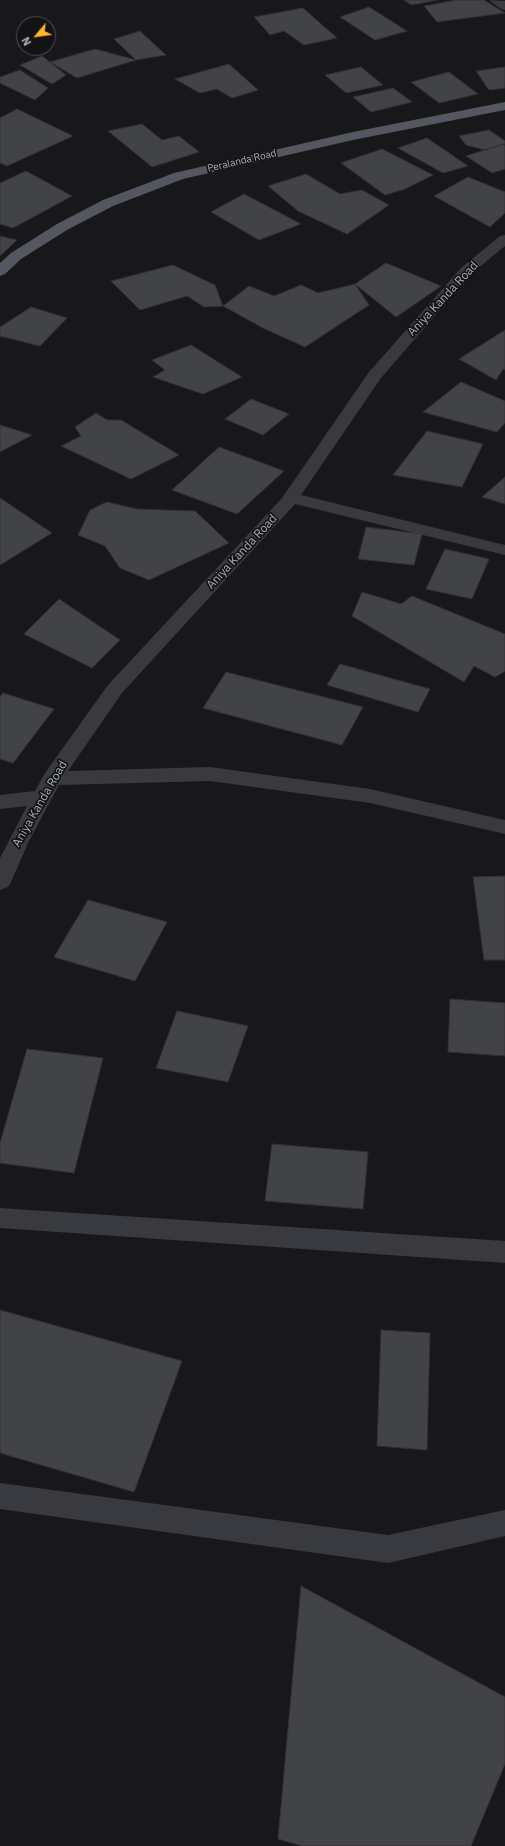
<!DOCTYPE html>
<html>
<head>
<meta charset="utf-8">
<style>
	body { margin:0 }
	#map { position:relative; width:505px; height:1846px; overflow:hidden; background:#18181a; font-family:"IBM Plex Sans",sans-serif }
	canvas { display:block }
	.north { position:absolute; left:16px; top:16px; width:40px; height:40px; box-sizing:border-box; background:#131315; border:1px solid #4f5157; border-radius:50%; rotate:241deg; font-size:11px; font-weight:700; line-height:16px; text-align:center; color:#a9afbb }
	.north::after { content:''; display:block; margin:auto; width:14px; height:18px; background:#ffb42b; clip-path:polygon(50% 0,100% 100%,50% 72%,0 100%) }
</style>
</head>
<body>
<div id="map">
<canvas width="505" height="1846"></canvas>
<div class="north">N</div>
</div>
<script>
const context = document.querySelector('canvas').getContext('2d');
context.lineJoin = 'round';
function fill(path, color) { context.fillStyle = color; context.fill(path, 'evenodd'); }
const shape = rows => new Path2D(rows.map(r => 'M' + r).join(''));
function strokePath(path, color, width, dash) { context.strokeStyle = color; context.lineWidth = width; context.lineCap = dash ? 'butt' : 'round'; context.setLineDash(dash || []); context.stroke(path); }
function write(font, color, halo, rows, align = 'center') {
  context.font = font + ' "IBM Plex Sans",sans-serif'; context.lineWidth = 3.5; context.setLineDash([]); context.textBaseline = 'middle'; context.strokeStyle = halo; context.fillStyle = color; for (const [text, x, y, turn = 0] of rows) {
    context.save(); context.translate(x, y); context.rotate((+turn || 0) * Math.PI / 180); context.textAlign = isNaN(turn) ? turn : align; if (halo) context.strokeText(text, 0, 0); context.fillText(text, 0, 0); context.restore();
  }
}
const building = shape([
	[404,0,438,0,411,5,404,0],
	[456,0,484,0,505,13,437,22,424,6,456,0],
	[369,7,407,31,375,40,340,17,369,7],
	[303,8,337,38,304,45,284,31,270,35,254,17,303,8],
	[140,31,166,55,136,60,114,39,140,31],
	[95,49,136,60,77,78,50,62,95,49],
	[42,56,50,62,66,75,52,84,20,65,42,56],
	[229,64,258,90,232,98,217,89,200,93,175,79,229,64],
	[361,67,383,85,346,93,325,75,361,67],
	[505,67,505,88,489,90,476,71,505,67],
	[20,70,48,88,35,100,0,83,0,77,20,70],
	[449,72,478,94,439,103,411,82,449,72],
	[393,88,412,102,371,112,353,97,393,88],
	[17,109,73,136,7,166,0,163,0,118,17,109],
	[142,124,162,140,179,136,199,152,152,167,108,131,142,124],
	[489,130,505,141,505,144,485,150,466,145,459,136,489,130],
	[427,138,468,166,443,173,398,148,427,138],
	[503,144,505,146,505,169,492,173,466,156,503,144],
	[382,149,433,175,405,189,385,195,341,163,382,149],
	[26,171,72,196,13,228,0,224,0,183,26,171],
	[306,174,340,194,362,190,389,205,347,234,298,211,268,186,306,174],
	[468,177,505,192,505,213,490,227,434,196,468,177],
	[244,194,301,224,259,240,211,212,244,194],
	[0,236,17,240,0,256,0,236],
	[386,263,441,286,396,317,355,284,386,263],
	[173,265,215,285,223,306,204,307,187,296,140,310,111,281,173,265],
	[355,284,369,305,305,347,263,328,223,306,249,286,274,296,301,285,318,293,355,284],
	[31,307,67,318,40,346,0,336,0,327,31,307],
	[505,330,505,370,503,369,496,380,459,359,505,330],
	[191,345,242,377,203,394,153,377,165,370,152,360,191,345],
	[461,382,505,401,505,423,497,432,423,412,461,382],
	[251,399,289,414,263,435,225,419,251,399],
	[96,413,107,420,121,420,179,455,131,479,61,446,81,436,75,427,96,413],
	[0,425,32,435,0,452,0,425],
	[427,431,483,444,462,487,393,475,427,431],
	[219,447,284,471,237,514,172,490,219,447],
	[505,477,505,504,482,497,505,477],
	[0,498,52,533,0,565,0,498],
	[107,502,137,509,195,511,229,543,149,580,120,568,105,546,78,535,90,510,107,502],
	[366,527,422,534,414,565,358,559,366,527],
	[445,549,489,559,472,599,426,589,445,549],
	[362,592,401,604,412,596,505,634,505,671,495,677,474,666,464,682,352,616,362,592],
	[59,599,120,640,92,668,24,634,59,599],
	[340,664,430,689,418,712,327,685,340,664],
	[226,672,363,707,342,745,203,708,226,672],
	[3,693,54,709,13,763,0,759,0,697,3,693],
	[505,876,505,960,484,960,473,877,505,876],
	[88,900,167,922,135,981,54,957,88,900],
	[450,999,505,1003,505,1056,448,1052,450,999],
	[177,1011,248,1026,228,1082,156,1068,177,1011],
	[27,1049,103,1058,74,1173,0,1163,0,1143,27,1049],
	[272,1144,368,1152,363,1209,265,1201,272,1144],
	[0,1310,182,1361,134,1492,0,1453,0,1310],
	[381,1330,430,1333,427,1450,377,1446,381,1330],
	[301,1586,505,1697,505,1764,471,1846,302,1846,278,1839,301,1586]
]);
fill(building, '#424347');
strokePath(building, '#323236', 1);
fill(shape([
	[489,0,505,1,505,10,501,9,489,0],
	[505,235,505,246,471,274,381,378,301,495,505,545,505,555,295,504,122,693,68,771,210,767,370,789,505,820,505,834,370,803,210,781,59,785,29,841,11,882,8,887,0,890,0,858,27,806,0,809,0,795,35,791,45,773,108,685,282,498,369,372,461,268,500,236,505,235],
	[0,1208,505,1241,505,1263,0,1228,0,1208],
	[0,1483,388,1535,505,1510,505,1536,388,1563,0,1509,0,1483]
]), '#383a40');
fill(shape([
	[505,102,505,110,353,140,183,179,113,206,67,230,21,259,5,274,0,276,0,263,11,253,57,224,103,200,174,173,353,132,505,102]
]), '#54575f');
write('10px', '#a9afbb', '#131315', [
	["Peralanda Road",242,161,-13]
]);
write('12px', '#a9afbb', '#131315', [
	["Aniya Kanda Road",443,299,-47],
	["Aniya Kanda Road",242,552,-47],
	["Aniya Kanda Road",40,804,-60]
]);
</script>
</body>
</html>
